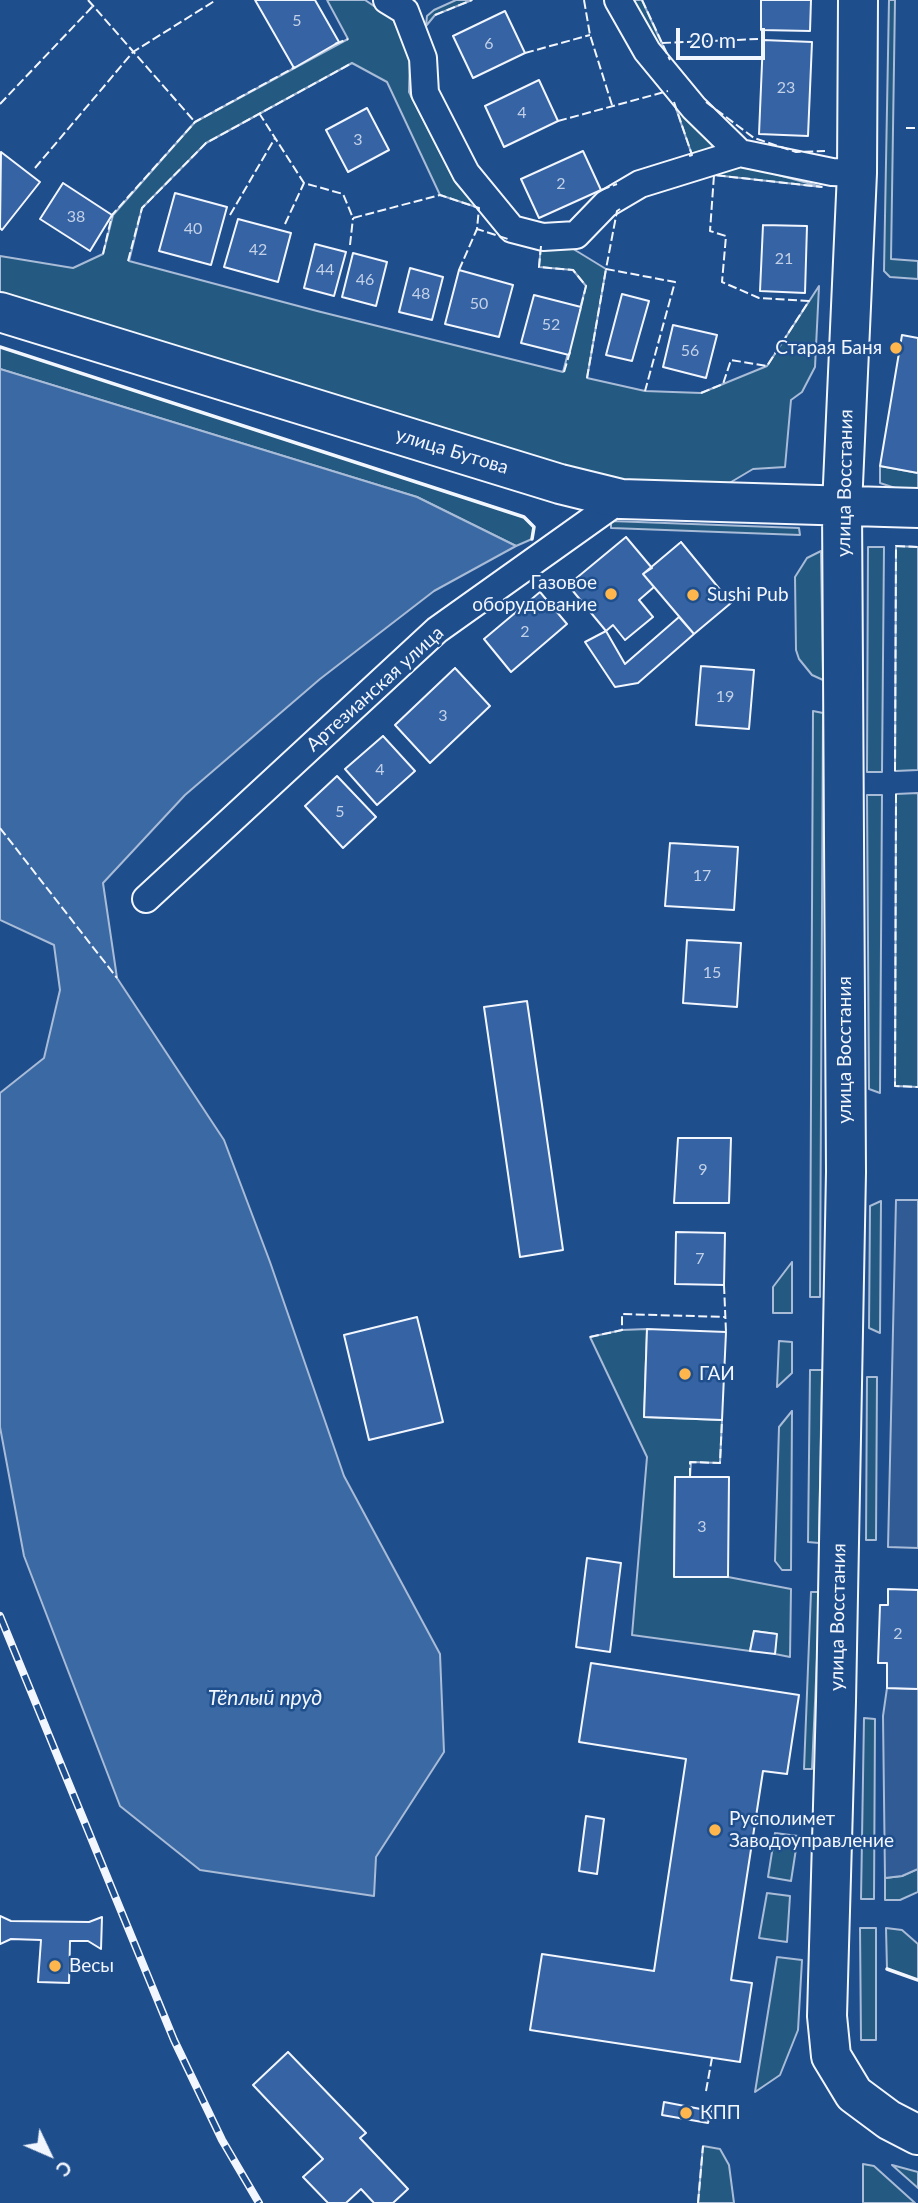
<!DOCTYPE html>
<html>
<head>
<meta charset="utf-8">
<style>
	body { margin:0 }
	#map { position:relative; width:918px; height:2203px; overflow:hidden; background:#1f4e8c; font-family:Lato,sans-serif }
	canvas { display:block }
	.north { position:absolute; left:14px; top:2119px; width:70px; height:70px; -webkit-text-stroke:5px #1f4e8c; paint-order:stroke; rotate:134deg; font-size:19px; font-weight:700; line-height:28px; text-align:center; color:#f2f6ff }
	.north::after { content:''; display:block; margin:auto; width:24px; height:32px; background:#f2f6ff; clip-path:polygon(50% 0,100% 100%,50% 72%,0 100%) }
	.scale { position:absolute; left:676px; top:28px; width:89px; height:32px; box-sizing:border-box; border:4px solid #f2f6ff; border-top:0; padding-left:9px; font-size:21px; line-height:24px; white-space:nowrap; color:#f2f6ff; -webkit-text-stroke:5px #1f4e8c; paint-order:stroke }
</style>
</head>
<body>
<div id="map">
<canvas width="918" height="2203"></canvas>
<div class="north">С</div>
<div class="scale">20 m</div>
</div>
<script>
const context = document.querySelector('canvas').getContext('2d');
context.lineJoin = 'round';
function fill(path, color) { context.fillStyle = color; context.fill(path, 'evenodd'); }
const shape = rows => new Path2D(rows.map(r => 'M' + r).join(''));
function strokePath(path, color, width, dash) { context.strokeStyle = color; context.lineWidth = width; context.lineCap = dash ? 'butt' : 'round'; context.setLineDash(dash || []); context.stroke(path); }
function write(font, color, halo, rows, align = 'center') {
  context.font = font + ' Lato,sans-serif'; context.lineWidth = 5; context.setLineDash([]); context.textBaseline = 'middle'; context.strokeStyle = halo; context.fillStyle = color; for (const [text, x, y, turn = 0] of rows) {
    context.save(); context.translate(x, y); context.rotate((+turn || 0) * Math.PI / 180); context.textAlign = isNaN(turn) ? turn : align; if (halo) context.strokeText(text, 0, 0); context.fillText(text, 0, 0); context.restore();
  }
}
const green = shape([
	[327,0,365,0,393,19,410,57,409,92,456,183,479,208,440,195,387,82,352,63,206,143,142,208,129,261,317,311,563,372,586,286,573,270,539,267,541,245,570,247,606,269,587,378,645,391,701,393,767,366,819,286,815,367,802,392,791,400,785,467,753,469,721,488,626,483,563,469,0,296,0,256,73,268,103,254,113,215,195,122,348,39,327,0],
	[456,0,472,0,435,15,426,26,427,16,434,10,456,0],
	[627,0,642,0,672,66,627,0],
	[889,0,895,0,891,259,918,261,918,279,890,277,884,271,889,0],
	[670,91,725,148,692,155,670,91],
	[742,165,822,187,714,175,742,165],
	[0,347,524,517,534,527,532,539,516,546,417,497,0,369,0,347],
	[880,466,918,473,918,491,898,489,880,483,880,466],
	[611,521,799,528,800,535,611,528,611,521],
	[896,546,918,547,918,770,895,771,896,546],
	[868,547,884,547,882,772,867,772,868,547],
	[821,551,823,680,812,675,799,659,796,650,795,577,807,558,821,551],
	[813,711,823,713,820,1297,810,1297,813,711],
	[918,793,918,1087,895,1086,896,794,918,793],
	[867,795,882,795,880,1093,869,1089,867,795],
	[881,1201,880,1333,869,1328,870,1206,881,1201],
	[792,1262,792,1313,773,1313,773,1287,792,1262],
	[647,1329,644,1417,722,1420,720,1463,691,1462,690,1477,675,1477,674,1576,728,1577,791,1589,790,1657,775,1654,776,1634,754,1631,750,1651,632,1635,647,1457,590,1337,622,1330,647,1329],
	[779,1341,792,1342,792,1373,777,1387,779,1341],
	[810,1370,822,1370,819,1543,808,1542,810,1370],
	[867,1377,877,1377,876,1540,866,1540,867,1377],
	[792,1411,791,1570,782,1570,775,1561,779,1427,792,1411],
	[811,1592,820,1592,812,1769,804,1769,811,1592],
	[864,1718,875,1719,874,1899,861,1899,864,1718],
	[775,1833,798,1836,791,1881,768,1877,775,1833],
	[918,1869,918,1892,900,1900,885,1900,885,1878,902,1876,918,1869],
	[767,1893,790,1896,787,1942,759,1938,767,1893],
	[860,1928,876,1928,876,2040,861,2040,860,1928],
	[886,1928,902,1930,918,1944,918,1980,887,1969,886,1928],
	[777,1957,802,1960,798,2030,780,2075,755,2092,777,1957],
	[703,2146,720,2149,729,2165,734,2203,698,2203,703,2146],
	[863,2164,874,2166,915,2203,863,2203,863,2164],
	[892,2165,918,2172,918,2188,892,2165]
]);
fill(green, '#245a82');
strokePath(green, '#a8bbd7', 2);
const parking = shape([
	[896,1200,918,1200,918,1548,888,1547,896,1200],
	[887,1688,918,1689,918,1869,902,1876,885,1878,883,1716,887,1688]
]);
fill(parking, '#305b95');
strokePath(parking, '#a8bbd7', 2);
const water = shape([
	[0,369,417,497,516,546,434,591,320,679,185,795,103,883,117,978,224,1140,270,1262,344,1476,440,1654,444,1752,376,1857,374,1896,200,1870,120,1806,24,1556,0,1427,0,1093,44,1058,60,990,54,945,0,920,0,369]
]);
fill(water, '#3b69a3');
strokePath(water, '#a8bbd7', 2);
const building = shape([
	[255,0,315,0,339,42,294,68,255,0],
	[761,0,811,0,810,31,761,30,761,0],
	[505,11,525,53,473,78,453,36,505,11],
	[763,40,812,42,808,136,759,134,763,40],
	[539,80,558,121,504,147,485,106,539,80],
	[367,108,389,150,348,172,326,130,367,108],
	[583,151,601,190,539,218,521,179,583,151],
	[1,152,40,182,2,230,0,228,1,152],
	[63,183,112,215,90,251,40,219,63,183],
	[175,193,227,207,211,265,159,251,175,193],
	[238,219,291,233,278,282,224,267,238,219],
	[763,225,807,226,805,293,760,291,763,225],
	[315,244,346,252,334,296,304,288,315,244],
	[353,253,387,262,376,306,342,297,353,253],
	[410,268,443,277,432,320,399,312,410,268],
	[459,270,513,285,499,337,445,324,459,270],
	[622,294,649,301,632,361,606,355,622,294],
	[534,295,581,307,569,355,521,343,534,295],
	[673,325,717,335,706,378,663,367,673,325],
	[902,335,918,338,918,473,880,466,902,335],
	[626,537,652,568,643,574,654,587,639,600,653,617,625,640,613,625,606,631,568,585,626,537],
	[681,542,731,603,694,634,643,574,681,542],
	[540,592,567,624,511,672,484,639,540,592],
	[679,617,694,634,638,683,615,687,585,642,606,631,625,664,679,617],
	[701,666,754,670,749,729,696,725,701,666],
	[455,668,490,706,430,763,395,725,455,668],
	[383,736,415,771,377,805,345,769,383,736],
	[337,776,376,817,343,848,305,806,337,776],
	[670,843,738,847,734,910,665,906,670,843],
	[687,940,741,943,737,1007,683,1003,687,940],
	[527,1001,563,1250,520,1257,484,1007,527,1001],
	[678,1138,731,1138,729,1203,674,1203,678,1138],
	[676,1232,725,1233,724,1285,675,1284,676,1232],
	[417,1317,443,1422,369,1440,344,1335,417,1317],
	[647,1329,726,1332,722,1420,644,1417,647,1329],
	[675,1477,729,1477,728,1577,674,1577,675,1477],
	[587,1558,621,1563,610,1652,576,1647,587,1558],
	[888,1589,918,1590,918,1689,887,1688,887,1663,878,1663,880,1605,888,1605,888,1589],
	[754,1631,777,1634,775,1654,750,1651,754,1631],
	[591,1663,799,1695,787,1774,763,1771,731,1980,752,1983,740,2062,530,2030,542,1954,654,1971,686,1759,579,1742,591,1663],
	[586,1816,604,1819,597,1874,579,1871,586,1816],
	[0,1916,11,1921,89,1922,102,1917,101,1949,88,1941,70,1941,69,1983,38,1982,41,1940,11,1939,0,1944,0,1916],
	[288,2052,366,2133,360,2138,408,2189,393,2203,374,2203,361,2189,346,2203,328,2203,303,2177,323,2159,253,2085,288,2052],
	[664,2102,711,2111,708,2123,662,2115,664,2102]
]);
fill(building, '#3563a3');
strokePath(building, '#f2f6ff', 2);
const street = shape([
	[387,0,405,11,423,58,425,93,466,173,512,229,543,237,576,235,606,204,640,184,740,153],
	[618,0,647,51,694,108,740,153,832,172,857,173],
	[146,899,437,630,621,499]
]);
const secondary = shape([
	[858,0,857,173,842,506,846,1172,836,1701,827,2016,831,2056,854,2094,889,2120,918,2135],
	[0,312,560,484,621,499,918,508]
]);
strokePath(street, '#f2f6ff', 30);
strokePath(secondary, '#f2f6ff', 42);
strokePath(street, '#1f4e8c', 26);
strokePath(secondary, '#1f4e8c', 38);
const rail = shape([
	[0,1616,174,2040,222,2140,259,2203]
]);
strokePath(rail, '#f2f6ff', 8);
strokePath(rail, '#1f4e8c', 5, [16]);
strokePath(shape([
	[88,0,195,122],
	[584,0,590,35,612,105],
	[642,0,670,60],
	[435,15,472,0],
	[662,43,758,39],
	[335,44,348,39],
	[525,53,590,35],
	[674,102,692,155,689,156],
	[706,102,754,138,796,152,825,151],
	[0,104,93,6],
	[259,113,304,183,343,194,353,218,440,195,479,208,477,229,508,239],
	[558,121,668,91],
	[906,128,918,128],
	[35,168,133,52,216,0],
	[601,190,617,184],
	[620,209,617,211,606,269,675,282,645,391],
	[230,215,275,138],
	[285,224,304,183],
	[350,245,353,218],
	[541,246,539,267,573,270,586,286,580,311],
	[103,254,112,215,195,122,295,67],
	[128,261,142,208,206,143,352,63],
	[459,270,477,229],
	[564,372,570,352],
	[587,378,606,269],
	[701,393,723,384,731,360,767,366,809,301,759,298,722,282,726,236,710,231,714,175,822,187],
	[895,771,896,546,918,547],
	[896,794,895,1086,918,1087],
	[0,828,117,978],
	[724,1285,726,1332],
	[590,1337,622,1330,622,1314,725,1317],
	[690,1477,690,1462,720,1463,722,1420],
	[706,2091,712,2058],
	[698,2203,703,2146]
]), '#f2f6ff', 2, [9, 3.5]);
strokePath(shape([
	[0,347,524,517,534,527,532,539],
	[887,1969,918,1980]
]), '#f2f6ff', 3.5);
for (const [x, y, r, color] of [
	[896,348,7,"#ffb74d"],
	[611,594,7,"#ffb74d"],
	[693,595,7,"#ffb74d"],
	[685,1374,7,"#ffb74d"],
	[715,1830,7,"#ffb74d"],
	[55,1966,7,"#ffb74d"],
	[686,2113,7,"#ffb74d"]
]) { const dot = new Path2D(); dot.arc(x, y, r, 0, 2 * Math.PI); context.fillStyle = color; context.fill(dot); strokePath(dot, '#1f4e8c', 2.5); }
write('16px', '#c3d1e8', null, [
	["5",297,21],
	["6",489,44],
	["23",786,88],
	["4",522,113],
	["3",358,140],
	["2",561,184],
	["38",76,217],
	["40",193,229],
	["42",258,250],
	["21",784,259],
	["44",325,270],
	["46",365,280],
	["48",421,294],
	["50",479,304],
	["52",551,325],
	["56",690,351],
	["2",525,632],
	["19",725,697],
	["3",443,716],
	["4",380,770],
	["5",340,812],
	["17",702,876],
	["15",712,973],
	["9",703,1170],
	["7",700,1259],
	["3",702,1527],
	["2",898,1634]
]);
write('19px', '#f2f6ff', '#1f4e8c', [
	["Старая Баня",882,348,"right"],
	["Газовое",597,583,"right"],
	["оборудование",597,605,"right"],
	["Sushi Pub",707,595],
	["ГАИ",699,1374],
	["Русполимет",729,1819],
	["Заводоуправление",729,1841],
	["Весы",69,1966],
	["КПП",700,2113]
], 'left');
write('19px', '#f2f6ff', '#1f4e8c', [
	["улица Бутова",452,451,17],
	["улица Восстания",845,483,-89],
	["Артезианская улица",375,689,-42],
	["улица Восстания",845,1050,-90],
	["улица Восстания",838,1617,-89]
]);
write('italic 21px', '#f2f6ff', '#1f4e8c', [
	["Тёплый пруд",265,1698]
]);
</script>
</body>
</html>
